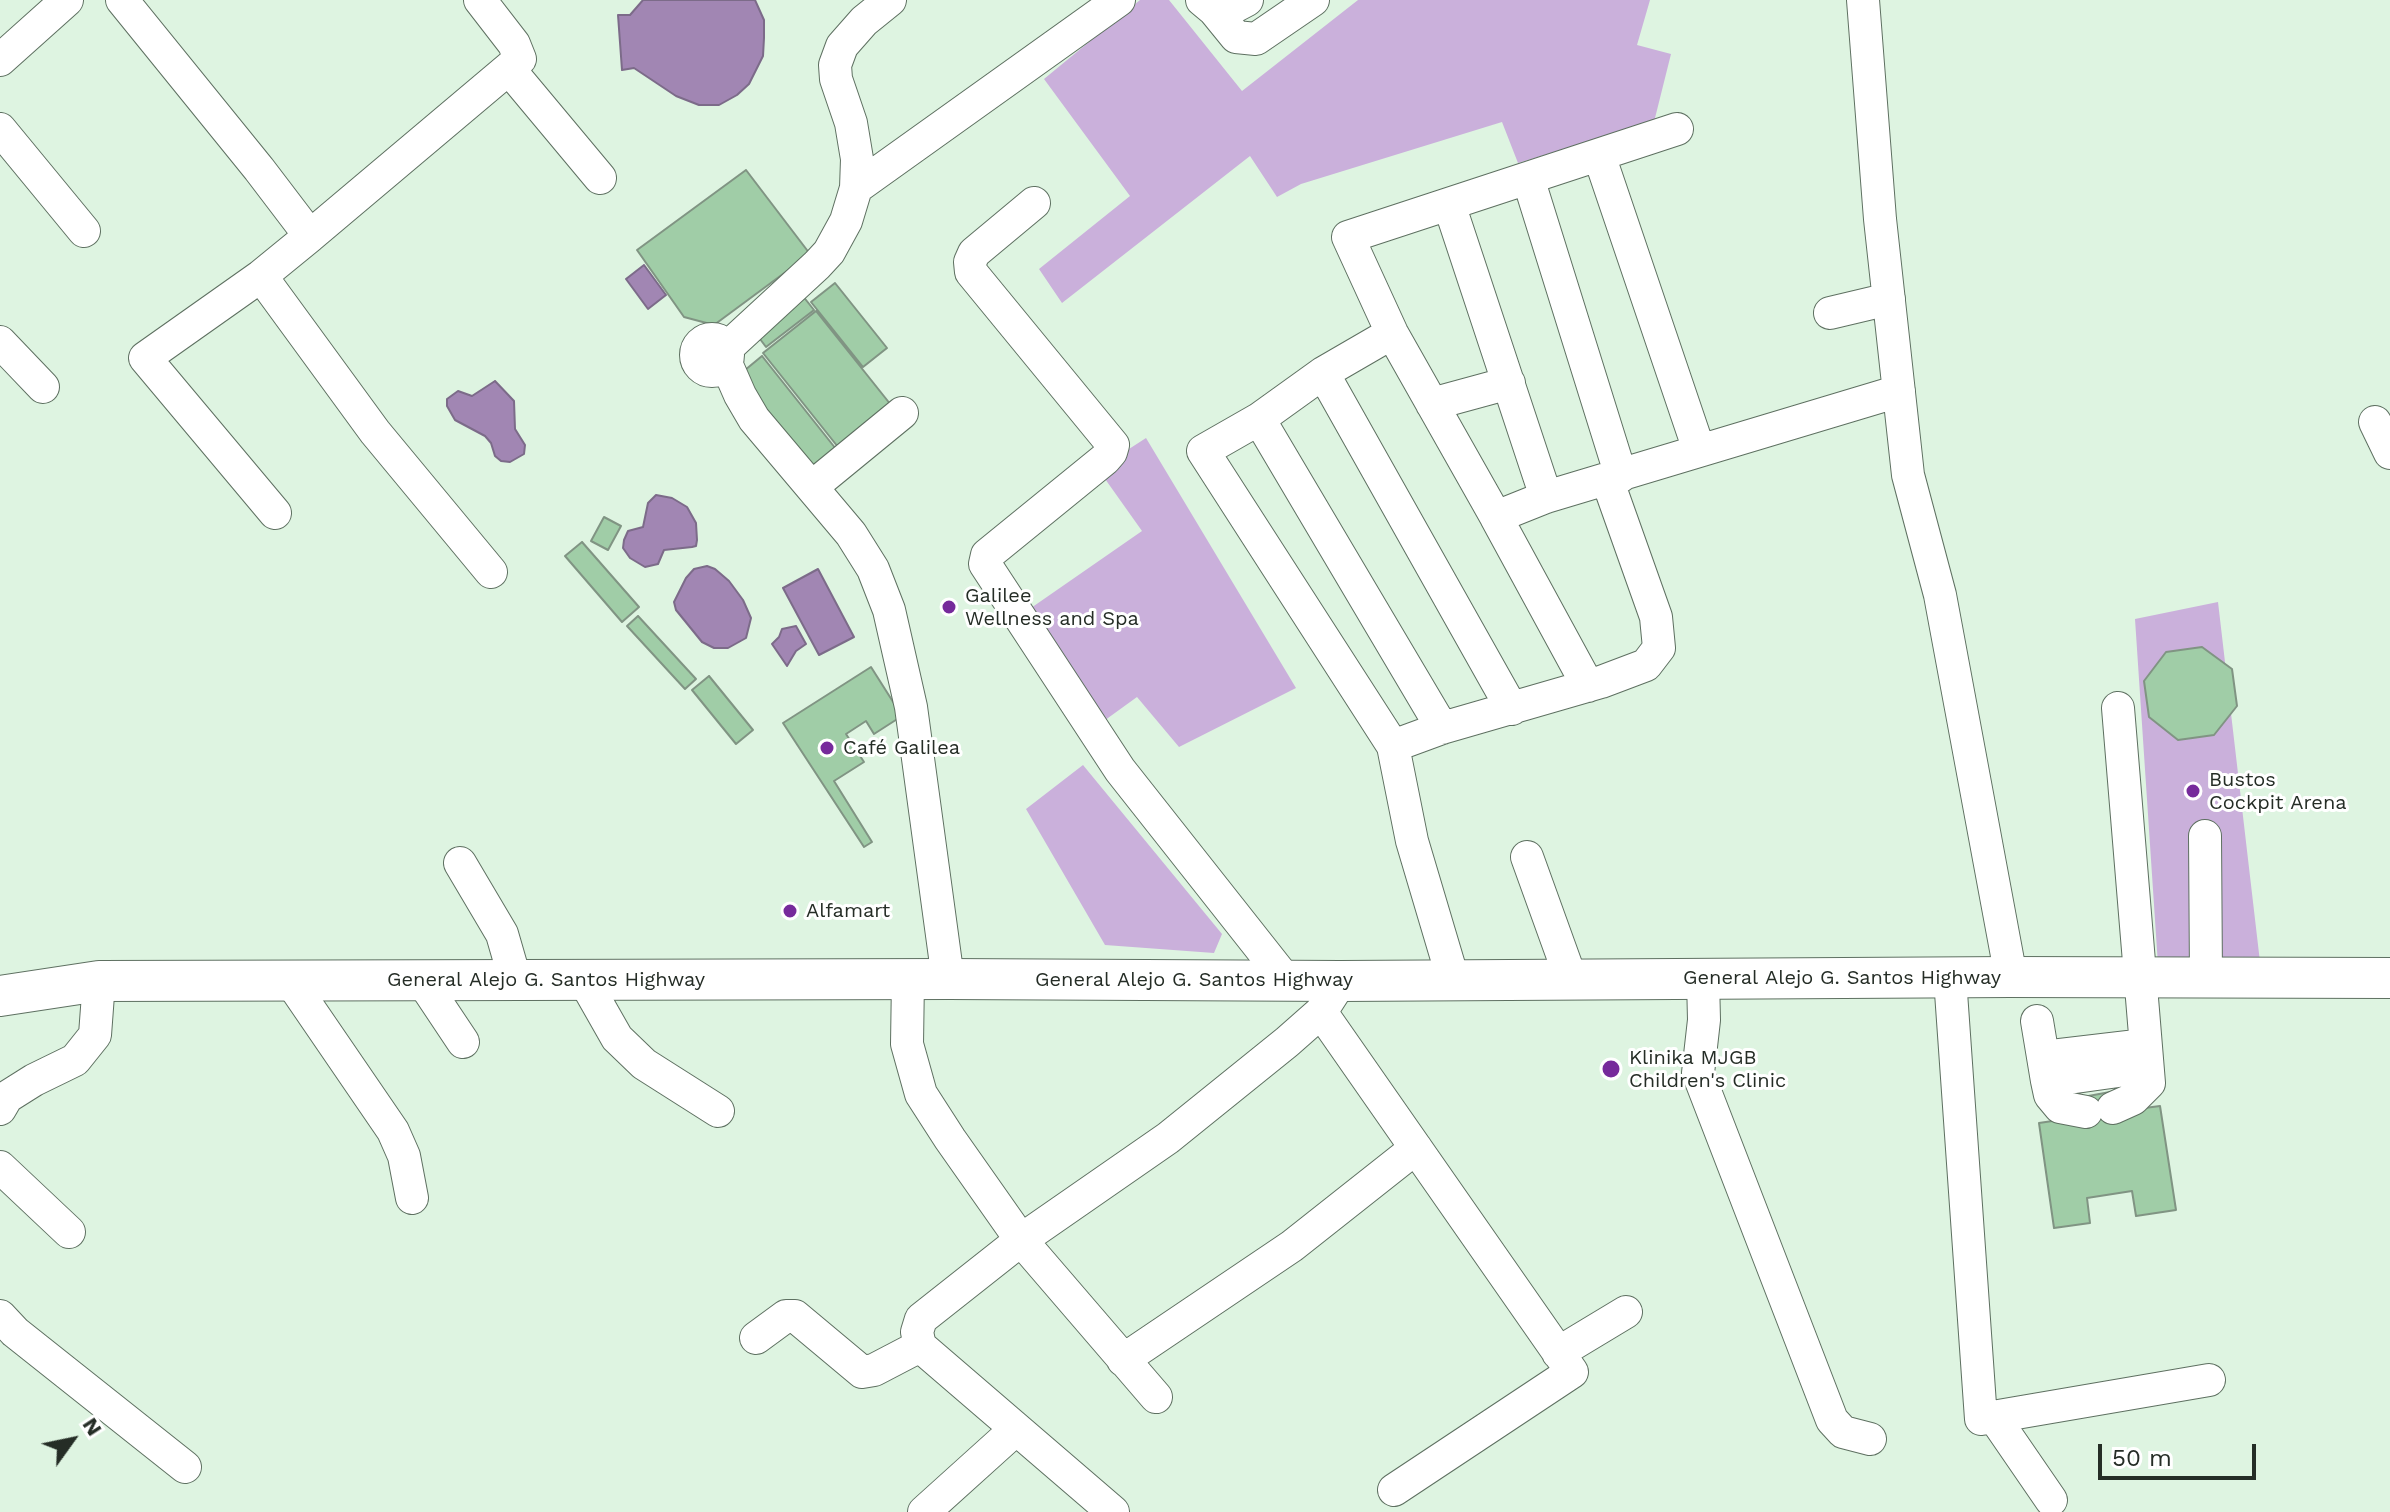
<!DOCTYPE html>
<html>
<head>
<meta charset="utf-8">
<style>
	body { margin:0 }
	#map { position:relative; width:2390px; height:1512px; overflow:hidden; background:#def4e1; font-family:"Work Sans",sans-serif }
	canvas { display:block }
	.north { position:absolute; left:32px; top:1400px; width:80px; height:80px; -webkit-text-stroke:6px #fff; paint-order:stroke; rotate:57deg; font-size:22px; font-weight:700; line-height:32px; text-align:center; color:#252d26 }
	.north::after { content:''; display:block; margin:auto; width:28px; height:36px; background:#252d26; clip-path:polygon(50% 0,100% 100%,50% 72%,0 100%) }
	.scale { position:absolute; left:2098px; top:1444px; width:158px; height:36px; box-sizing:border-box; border:4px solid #252d26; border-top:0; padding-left:10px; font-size:24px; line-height:28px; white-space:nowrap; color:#252d26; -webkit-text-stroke:6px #fff; paint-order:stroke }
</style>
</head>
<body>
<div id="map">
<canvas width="2390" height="1512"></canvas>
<div class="north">N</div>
<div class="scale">50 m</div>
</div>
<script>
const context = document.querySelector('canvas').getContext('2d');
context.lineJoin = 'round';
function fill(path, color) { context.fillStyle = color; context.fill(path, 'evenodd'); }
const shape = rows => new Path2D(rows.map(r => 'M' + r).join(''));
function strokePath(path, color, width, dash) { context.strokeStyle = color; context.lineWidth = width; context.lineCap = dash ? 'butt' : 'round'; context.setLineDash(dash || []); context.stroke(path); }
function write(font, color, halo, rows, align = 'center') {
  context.font = font + ' "Work Sans",sans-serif'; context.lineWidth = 6; context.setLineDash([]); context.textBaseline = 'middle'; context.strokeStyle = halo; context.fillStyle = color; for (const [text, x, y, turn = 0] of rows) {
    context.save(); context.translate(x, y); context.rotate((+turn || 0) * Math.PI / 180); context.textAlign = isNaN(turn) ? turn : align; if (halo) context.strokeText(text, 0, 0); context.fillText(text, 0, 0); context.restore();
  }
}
fill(shape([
	[1140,0,1169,0,1242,91,1358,0,1650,0,1637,45,1671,54,1654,122,1518,163,1502,122,1301,184,1277,197,1250,156,1062,303,1039,269,1130,196,1044,79],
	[1146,438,1296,688,1179,747,1137,697,1090,731,1018,617,1142,531,1098,469],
	[2218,602,2260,962,2158,965,2135,619],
	[1083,765,1222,934,1214,953,1105,945,1026,809]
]), '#cab0db');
const water = shape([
	[643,0,755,0,764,20,764,38,763,56,749,84,737,95,719,105,699,105,676,96,634,68,622,70,618,15,630,15,643,0],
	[644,265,666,295,648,309,626,279,644,265],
	[495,381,514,401,515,429,525,445,524,454,510,462,501,461,495,456,491,443,485,436,455,420,447,406,447,399,458,391,472,396,495,381],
	[656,495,672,498,687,507,696,523,697,540,696,546,692,547,664,550,658,564,645,567,630,558,623,548,624,540,628,531,643,527,648,503,656,495],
	[707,566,715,569,729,581,743,600,751,618,746,638,728,648,714,648,702,642,676,610,674,602,686,578,694,569,707,566],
	[818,569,854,637,819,655,783,588,818,569],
	[796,626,806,644,796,651,787,666,772,644,779,637,782,629,796,626]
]);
fill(water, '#a186b3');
strokePath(water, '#7c6b89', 2);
const building = shape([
	[746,170,810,254,714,325,684,317,637,250,746,170],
	[835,283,887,348,863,367,811,302,835,283],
	[802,295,814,310,766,347,754,331,802,295],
	[816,311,891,405,838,447,763,353,816,311],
	[762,356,836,449,812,467,739,375,762,356],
	[604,517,621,526,608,550,591,541,604,517],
	[582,542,639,607,622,622,565,556,582,542],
	[638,616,696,679,685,689,627,626,638,616],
	[2202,647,2232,669,2237,706,2214,735,2178,740,2149,717,2144,681,2166,652,2202,647],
	[871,667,902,716,874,734,866,721,846,734,864,762,834,781,872,842,864,847,783,723,871,667],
	[709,676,753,730,736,744,692,690,709,676],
	[2110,1092,2114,1112,2160,1106,2176,1210,2136,1216,2132,1191,2087,1198,2090,1223,2054,1228,2039,1123,2086,1116,2083,1097,2110,1092]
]);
fill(building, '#a0cda7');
strokePath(building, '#809483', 2);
const minor = shape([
	[122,0,259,169,310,236,261,276,145,358,275,513],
	[1202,0,1214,10,1228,10,1247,0],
	[1863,0,1880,219,1908,475,1940,595,2011,977],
	[1214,10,1236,37,1256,39,1313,0],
	[0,60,67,0],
	[509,69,600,178],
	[0,129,84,231],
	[1677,129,1348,237,1392,333,1496,517,1546,497,1899,391],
	[1599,155,1699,450],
	[1528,178,1621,476],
	[856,188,1119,0],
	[1034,203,974,253,970,262,971,272,1113,445,1111,452,1105,459,987,555,985,564,1120,770,1285,979],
	[1449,204,1546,497],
	[310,236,520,59,514,44,480,0],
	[261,276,375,432,491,572],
	[1830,313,1889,299],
	[1392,333,1323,373,1259,419,1203,451,1393,746,1412,841,1453,979],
	'696 355a16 16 0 1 1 32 0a16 16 0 1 1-32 0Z',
	[0,342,43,387],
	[727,348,817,265,829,252,846,221,856,188,857,159,851,123,836,79,835,65,842,46,864,21,890,0],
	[726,363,740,395,754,419,851,534,873,569,889,610,911,707,948,979],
	[1323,373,1512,709],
	[1432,404,1509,383],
	[1259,419,1442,728],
	[2375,422,2390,453],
	[813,486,902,413],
	[1496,517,1588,686],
	[1393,746,1442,728,1601,682,1646,665,1659,648,1656,617,1607,479],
	[2205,836,2206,979],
	[1527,857,1571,979],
	[460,863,502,934,515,979],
	[1950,978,1981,1419,2209,1380],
	[289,979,393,1131,404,1156,412,1198],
	[421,979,463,1042],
	[908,979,907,1044,921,1094,950,1139,1021,1240,1156,1397],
	[1703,979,1704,1020,1698,1073,1832,1420,1843,1432,1870,1439],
	[584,980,617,1038,644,1064,718,1111],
	[1321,1012,1572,1372,1394,1490],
	[2037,1021,2047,1081,2147,1067],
	[2043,1057,2145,1045],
	[2047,1081,2050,1095,2060,1107,2086,1112],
	[2113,1108,2133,1099,2149,1083,2118,708],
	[0,1109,7,1097,34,1080,75,1060,95,1035,99,981],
	[0,1167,69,1232],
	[0,1316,15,1332,185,1467],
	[756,1338,786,1316,795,1316,862,1372,874,1370,920,1346],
	[1558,1353,1626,1312],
	[1123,1360,1292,1246,1416,1148],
	[1994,1417,2051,1500],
	[924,1512,1016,1429],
	[1113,1512,920,1346,917,1332,921,1319,1021,1240,1168,1138,1287,1042,1321,1012,1341,981]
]);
const major = shape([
	[0,996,99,981,948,979,1341,981,2011,977,2390,978]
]);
strokePath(minor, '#5e7061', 34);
strokePath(major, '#5e7061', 42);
strokePath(minor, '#fff', 32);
strokePath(major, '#fff', 40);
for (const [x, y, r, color] of [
	[949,607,8,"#762a9b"],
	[827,748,8,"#762a9b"],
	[2193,791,8,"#762a9b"],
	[790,911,8,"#762a9b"],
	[1611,1069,10,"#762a9b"]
]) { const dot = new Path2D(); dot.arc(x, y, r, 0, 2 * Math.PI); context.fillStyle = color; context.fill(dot); strokePath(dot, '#fff', 3); }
write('20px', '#252d26', '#fff', [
	["Galilee",965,596],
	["Wellness and Spa",965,619],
	["Café Galilea",843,748],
	["Bustos",2209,780],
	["Cockpit Arena",2209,803],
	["Alfamart",806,911],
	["Klinika MJGB",1629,1058],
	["Children's Clinic",1629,1081]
], 'left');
write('20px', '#252d26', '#fff', [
	["General Alejo G. Santos Highway",1842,978],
	["General Alejo G. Santos Highway",546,980],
	["General Alejo G. Santos Highway",1194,980]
]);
</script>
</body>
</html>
